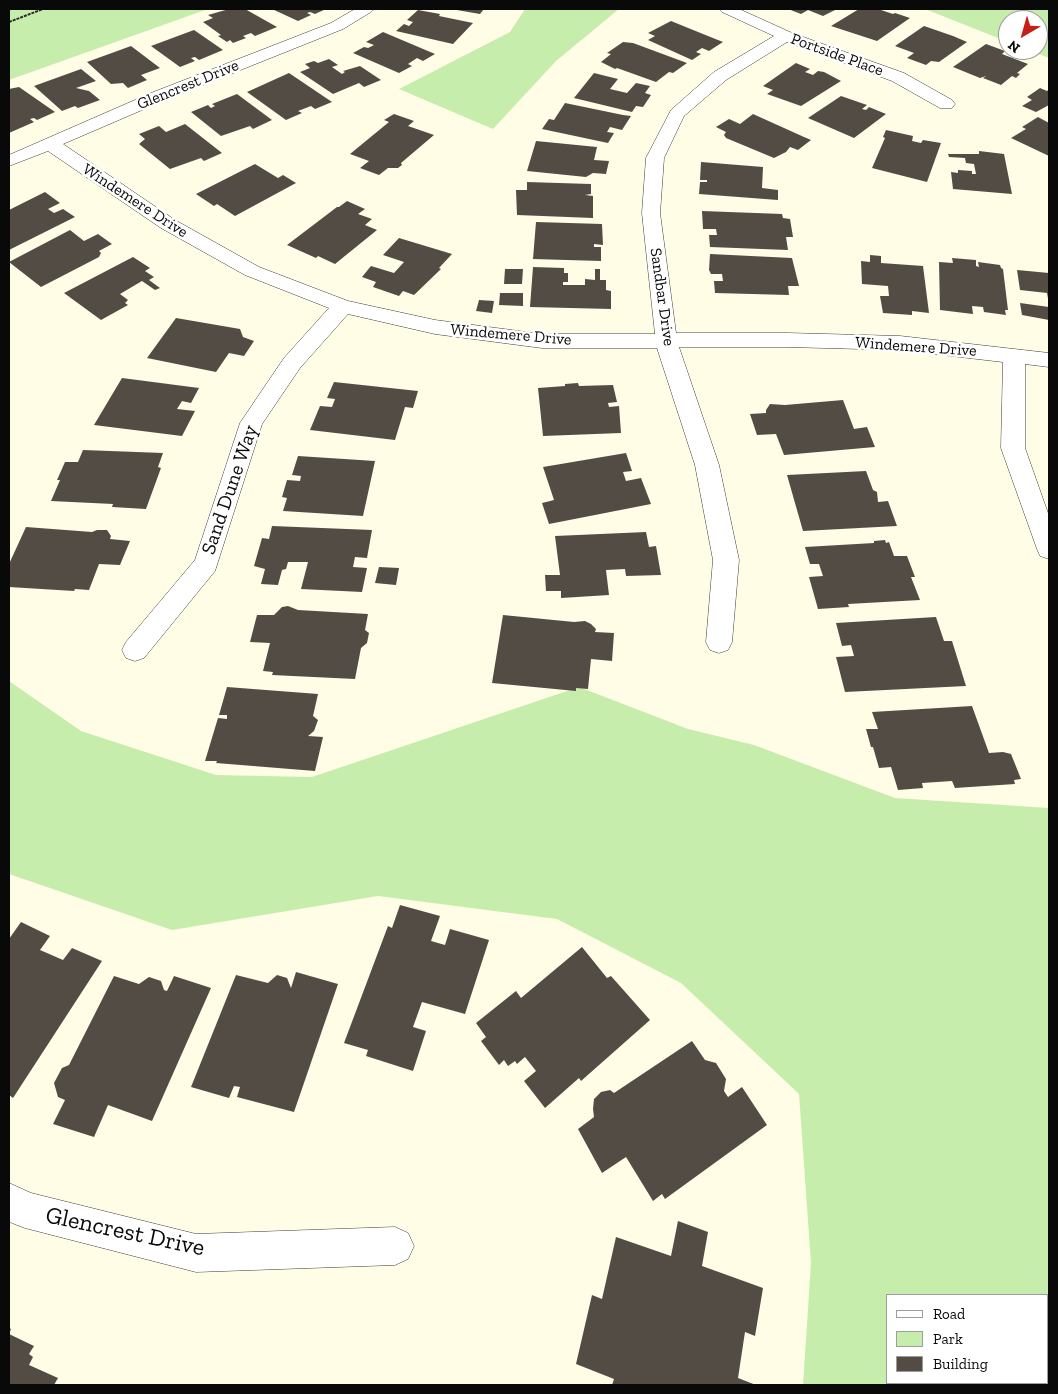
<!DOCTYPE html>
<html>
<head>
<meta charset="utf-8">
<style>
	body { margin:0 }
	#map { position:relative; width:1058px; height:1394px; overflow:hidden; background:#fffde6; font-family:"Zilla Slab",serif }
	canvas { display:block }
	.frame { position:absolute; inset:0; border:10px solid #090909; pointer-events:none }
	.legend { position:absolute; left:886px; top:1294px; width:162px; height:90px; box-sizing:border-box; background:#fff; border:1px solid #9d9d9d; margin:0; padding:6px 9px; list-style:none; font-size:15px; color:#090909 }
	.legend li { display:flex; align-items:center; gap:10px; height:25px }
	.legend b { width:25px; border:1px solid #9d9d9d }
	.north { position:absolute; left:998px; top:10px; width:50px; height:50px; box-sizing:border-box; background:#fff; border:1px solid #9d9d9d; border-radius:50%; rotate:218deg; font-size:14px; font-weight:700; line-height:20px; text-align:center; color:#090909 }
	.north::after { content:''; display:block; margin:auto; width:18px; height:22px; background:#c61f15; clip-path:polygon(50% 0,100% 100%,50% 72%,0 100%) }
</style>
</head>
<body>
<div id="map">
<canvas width="1058" height="1394"></canvas>
<div class="frame"></div>
<ul class="legend">
<li><b style="height:6px;background:#fff"></b>Road</li>
<li><b style="height:14px;background:#c7edac"></b>Park</li>
<li><b style="height:14px;background:#534c45"></b>Building</li>
</ul>
<div class="north">N</div>
</div>
<script>
const context = document.querySelector('canvas').getContext('2d');
context.lineJoin = 'round';
function fill(path, color) { context.fillStyle = color; context.fill(path, 'evenodd'); }
const shape = rows => new Path2D(rows.map(r => 'M' + r).join(''));
function strokePath(path, color, width, dash) { context.strokeStyle = color; context.lineWidth = width; context.lineCap = dash ? 'butt' : 'round'; context.setLineDash(dash || []); context.stroke(path); }
function write(font, color, halo, rows, align = 'center') {
  context.font = font + ' "Zilla Slab",serif'; context.lineWidth = 5; context.setLineDash([]); context.textBaseline = 'middle'; context.strokeStyle = halo; context.fillStyle = color; for (const [text, x, y, turn = 0] of rows) {
    context.save(); context.translate(x, y); context.rotate((+turn || 0) * Math.PI / 180); context.textAlign = isNaN(turn) ? turn : align; if (halo) context.strokeText(text, 0, 0); context.fillText(text, 0, 0); context.restore();
  }
}
fill(shape([
	[9,9,208,9,9,80],
	[525,9,619,9,556,61,493,129,399,89,510,32],
	[925,9,1049,9,1049,58,1029,50,1038,50,1038,20,1008,20,1008,42],
	[9,681,81,731,216,775,312,777,579,687,688,729,754,745,895,798,1049,808,1049,1385,803,1385,811,1263,799,1094,681,983,557,919,378,896,172,930,9,874],
	[887,1295,1047,1295,1047,1383,887,1383]
]), '#c7edac');
fill(shape([
	[229,9,245,9,277,27,255,36,251,33,243,36,246,38,233,43,230,40,227,42,218,36,221,35,203,22,213,18,208,15],
	[272,9,326,9,315,14,310,12,307,13,311,15,298,21],
	[451,9,484,9,480,14],
	[788,9,837,9,823,16,808,10,801,14],
	[859,9,882,9,881,10,893,14,895,13,910,18,877,41,831,26],
	[418,10,440,14,439,16,473,23,453,44,396,31,404,24,409,26,413,22,407,20],
	[671,21,703,34,723,42,709,51,702,48,696,52,701,54,692,60,648,40,655,36,648,33],
	[924,26,953,36,967,42,939,62,931,61,926,65,907,58,914,53,895,46],
	[194,30,223,50,199,60,195,57,191,58,195,61,180,67,151,46],
	[383,32,435,54,423,61,417,58,408,64,412,66,399,73,353,53,364,47,368,48,374,45,366,42],
	[623,42,633,43,687,63,673,73,669,72,656,82,617,68,615,69,601,62,611,54,607,53],
	[986,44,1005,51,1002,54,1028,64,1017,73,1020,74,1016,78,1012,76,1001,85,983,78,986,76,980,78,953,67],
	[131,46,160,68,141,75,147,80,128,88,123,83,111,84,87,62],
	[329,59,338,65,332,67,342,74,345,72,343,71,360,66,381,80,364,87,359,83,333,94,300,72,310,68,305,64,314,61,318,63],
	[796,63,810,69,805,72,813,75,818,71,824,72,841,81,801,106,767,94,773,90,763,86],
	[81,69,96,81,76,88,89,91,100,100,78,108,75,106,62,111,34,86],
	[289,73,332,102,315,109,311,106,298,111,302,113,286,120,247,92],
	[594,73,618,79,610,89,627,93,636,83,650,86,645,93,651,95,643,107,636,106,632,112,574,98],
	[19,87,55,112,37,120,34,118,30,119,34,122,9,133,9,89],
	[1040,88,1047,91,1049,89,1049,105,1036,112,1022,106,1032,100,1027,97],
	[237,94,272,120,253,129,250,126,221,136,191,112,208,105,211,108,215,106,212,104],
	[841,96,867,105,862,109,866,110,869,107,886,114,854,138,808,118],
	[565,103,623,115,631,116,622,130,610,127,607,132,614,133,608,143,542,129,549,119,554,120],
	[394,114,414,121,408,126,434,135,401,163,402,165,398,168,388,168,379,175,360,168,369,161,350,154,389,122,384,120],
	[753,114,804,137,811,140,798,150,790,147,786,152,774,158,726,138,724,135,726,132,716,127,729,119,740,124],
	[1038,117,1049,123,1049,156,1011,138,1026,129,1022,127],
	[185,124,222,153,204,161,201,158,170,169,139,144,145,139,139,134,159,126,166,132],
	[886,130,913,136,912,141,921,143,923,140,941,143,927,182,872,168,885,138,883,137],
	[536,141,597,147,594,160,609,161,606,174,593,173,586,177,527,171],
	[979,151,1004,154,1012,194,953,189,951,172,958,173,958,170,972,171,972,174,976,174,974,164,966,163,965,158,949,157,948,154,979,154],
	[701,162,763,167,762,188,778,190,778,200,699,194,700,182,707,182,707,180,700,180],
	[255,164,278,178,283,175,296,183,235,216,217,204,214,206,196,194],
	[527,182,591,184,591,194,585,195,593,196,593,218,517,215,516,190,527,190],
	[45,192,60,203,48,209,54,213,63,209,75,217,9,250,9,210],
	[347,201,365,209,358,214,372,219,365,225,377,230,335,264,318,256,316,258,287,245,337,207,339,207],
	[702,211,782,214,783,218,790,219,793,237,786,237,788,250,710,247,709,235,717,235,716,229,703,229],
	[536,222,602,224,603,245,594,244,594,247,601,247,601,261,533,259],
	[70,230,84,241,98,234,112,244,99,251,101,253,99,257,41,287,9,262],
	[399,238,452,254,439,268,441,269,414,295,403,291,399,296,373,287,376,282,362,277,371,266,394,273,404,262,383,255],
	[710,254,792,258,799,286,788,286,789,295,715,293,714,281,723,281,722,274,711,274,709,270],
	[870,255,881,256,881,263,923,266,929,313,912,311,912,315,883,313,880,296,889,296,888,286,862,284,861,261,870,262],
	[133,257,150,268,145,271,154,277,149,280,160,288,155,290,142,281,120,294,128,300,125,303,128,305,101,320,64,293],
	[952,258,976,260,976,266,979,267,978,262,1000,265,1001,268,1003,269,1008,310,1005,310,1006,315,984,312,983,307,972,306,973,314,940,310,939,262,953,263],
	[533,267,564,268,564,273,568,273,568,282,563,282,563,285,585,285,585,279,595,280,595,269,600,269,600,280,606,280,606,290,611,291,611,309,530,307],
	[505,269,523,269,522,284,504,284],
	[1017,270,1049,273,1049,304,1047,293,1020,290],
	[500,293,523,293,523,306,499,305],
	[479,300,494,301,492,313,476,311],
	[1020,303,1049,307,1049,320,1022,315],
	[176,318,240,329,243,337,254,341,244,356,229,353,216,372,147,358],
	[122,378,199,388,191,403,182,401,177,409,195,411,182,436,94,425],
	[334,382,418,391,413,408,405,407,395,440,310,430,320,406,332,407,335,399,327,398],
	[578,383,579,386,613,385,617,402,608,403,609,407,619,406,621,433,543,436,538,388,565,386,565,384],
	[843,400,854,429,867,427,875,447,784,455,776,434,757,435,750,414,766,413,766,410,770,404,785,405],
	[83,450,163,453,158,467,161,468,146,509,112,507,113,504,51,501,60,480,57,480,65,462,78,462],
	[626,453,632,471,623,472,626,481,641,478,651,504,549,524,542,503,554,500,543,467],
	[298,456,375,461,363,516,283,511,287,498,282,497,287,480,300,481,301,476,292,475],
	[866,471,873,490,877,492,878,502,888,501,897,526,803,531,787,475],
	[272,526,372,530,367,558,355,557,353,567,367,568,362,592,301,589,308,562,288,562,286,569,282,570,278,585,261,584,265,569,254,566,262,538,269,539],
	[26,527,92,532,97,530,107,530,111,536,110,539,130,541,120,565,99,564,89,590,75,589,74,591,9,587,9,564],
	[646,532,649,547,656,546,661,575,626,576,625,569,606,570,609,595,561,598,561,591,546,591,545,575,560,575,555,536],
	[885,540,886,543,889,542,894,556,907,556,915,577,911,577,920,600,848,604,849,607,818,609,809,577,823,576,819,564,810,564,805,547,874,543,874,541],
	[379,567,399,568,396,585,375,583],
	[288,606,298,610,368,614,365,630,369,633,367,643,361,648,355,679,272,675,273,672,263,671,270,643,250,642,257,615,274,615,282,607],
	[503,615,574,622,585,621,591,624,596,629,595,632,614,633,612,661,591,659,588,689,576,688,576,691,492,683],
	[936,617,944,641,952,641,966,686,845,692,836,657,854,656,851,645,842,646,836,623],
	[227,687,318,694,313,716,318,720,314,731,308,736,323,737,315,771,216,763,217,761,205,761,218,718,227,719,227,715,219,715],
	[972,706,989,753,1003,752,1011,754,1021,779,1014,780,1015,784,955,788,952,781,922,783,923,788,898,790,891,767,879,768,873,747,871,747,866,729,878,729,872,712],
	[400,905,440,916,431,941,445,945,450,929,489,940,465,1014,422,1002,413,1027,426,1031,413,1071,366,1056,368,1050,344,1043,388,926,392,928],
	[21,922,50,936,40,950,63,960,72,948,102,961,13,1098,9,1095,9,939],
	[582,947,607,978,611,976,650,1020,581,1081,579,1078,545,1108,524,1081,536,1071,525,1057,517,1064,515,1061,508,1066,504,1060,499,1065,481,1041,486,1037,476,1023,516,991,521,998],
	[296,972,338,984,294,1112,237,1097,240,1087,234,1086,229,1098,191,1087,236,975,268,983,277,975,287,978,291,988],
	[114,976,139,984,149,977,161,981,164,990,167,991,174,976,211,988,152,1121,108,1105,94,1137,53,1124,65,1100,58,1097,54,1083,62,1068,69,1065],
	[692,1041,705,1060,716,1063,726,1079,724,1091,728,1097,742,1087,767,1125,665,1199,662,1194,653,1201,626,1157,602,1173,578,1129,594,1117,593,1109,594,1099,601,1092,610,1090,614,1093],
	[678,1221,708,1232,702,1266,763,1288,755,1336,745,1332,738,1378,756,1385,612,1385,614,1379,576,1364,592,1295,602,1299,616,1237,671,1256],
	[9,1328,11,1329,9,1334,34,1346,29,1354,33,1357,29,1365,58,1378,54,1385,9,1385]
]), '#534c45');
const minor = shape([
	[355,9,374,9,371,12,343,29,163,101,63,144,175,220,259,267,348,301,435,320,542,334,655,334,642,213,646,158,671,110,714,72,774,36,722,12,719,9,739,9,792,33,904,73,952,100,955,104,952,108,940,108,892,81,787,42,726,80,684,116,664,158,660,213,676,333,787,333,900,336,1049,353,1049,367,1025,364,1025,448,1049,516,1049,559,1040,556,1037,549,1001,448,1003,362,900,350,787,347,679,347,719,465,739,560,732,642,728,650,719,653,710,650,706,642,713,560,695,465,657,348,542,348,435,334,348,314,300,368,262,424,215,571,144,658,135,661,126,658,122,650,126,642,195,560,240,423,284,358,329,308,245,275,161,228,48,151,9,166,9,155,151,93,331,23,355,9],
	[9,1183,31,1193,196,1234,395,1227,408,1233,414,1246,408,1259,395,1265,196,1272,25,1228,12,1223,9,1221,9,1183]
]);
strokePath(minor, '#3c3c3c', 1);
strokePath(shape([
	[9,22,43,9]
]), '#2b2b2b', 2, [3, 1]);
fill(minor, '#fff');
write('16px', '#090909', '#fff', [
	["Portside Place",837,55,20],
	["Glencrest Drive",188,85,-22],
	["Windemere Drive",135,201,33],
	["Sandbar Drive",662,297,82],
	["Windemere Drive",511,335,5],
	["Windemere Drive",916,347,4]
]);
write('20px', '#090909', '#fff', [
	["Sand Dune Way",230,490,-71]
]);
write('24px', '#090909', '#fff', [
	["Glencrest Drive",125,1232,12]
]);
</script>
</body>
</html>
